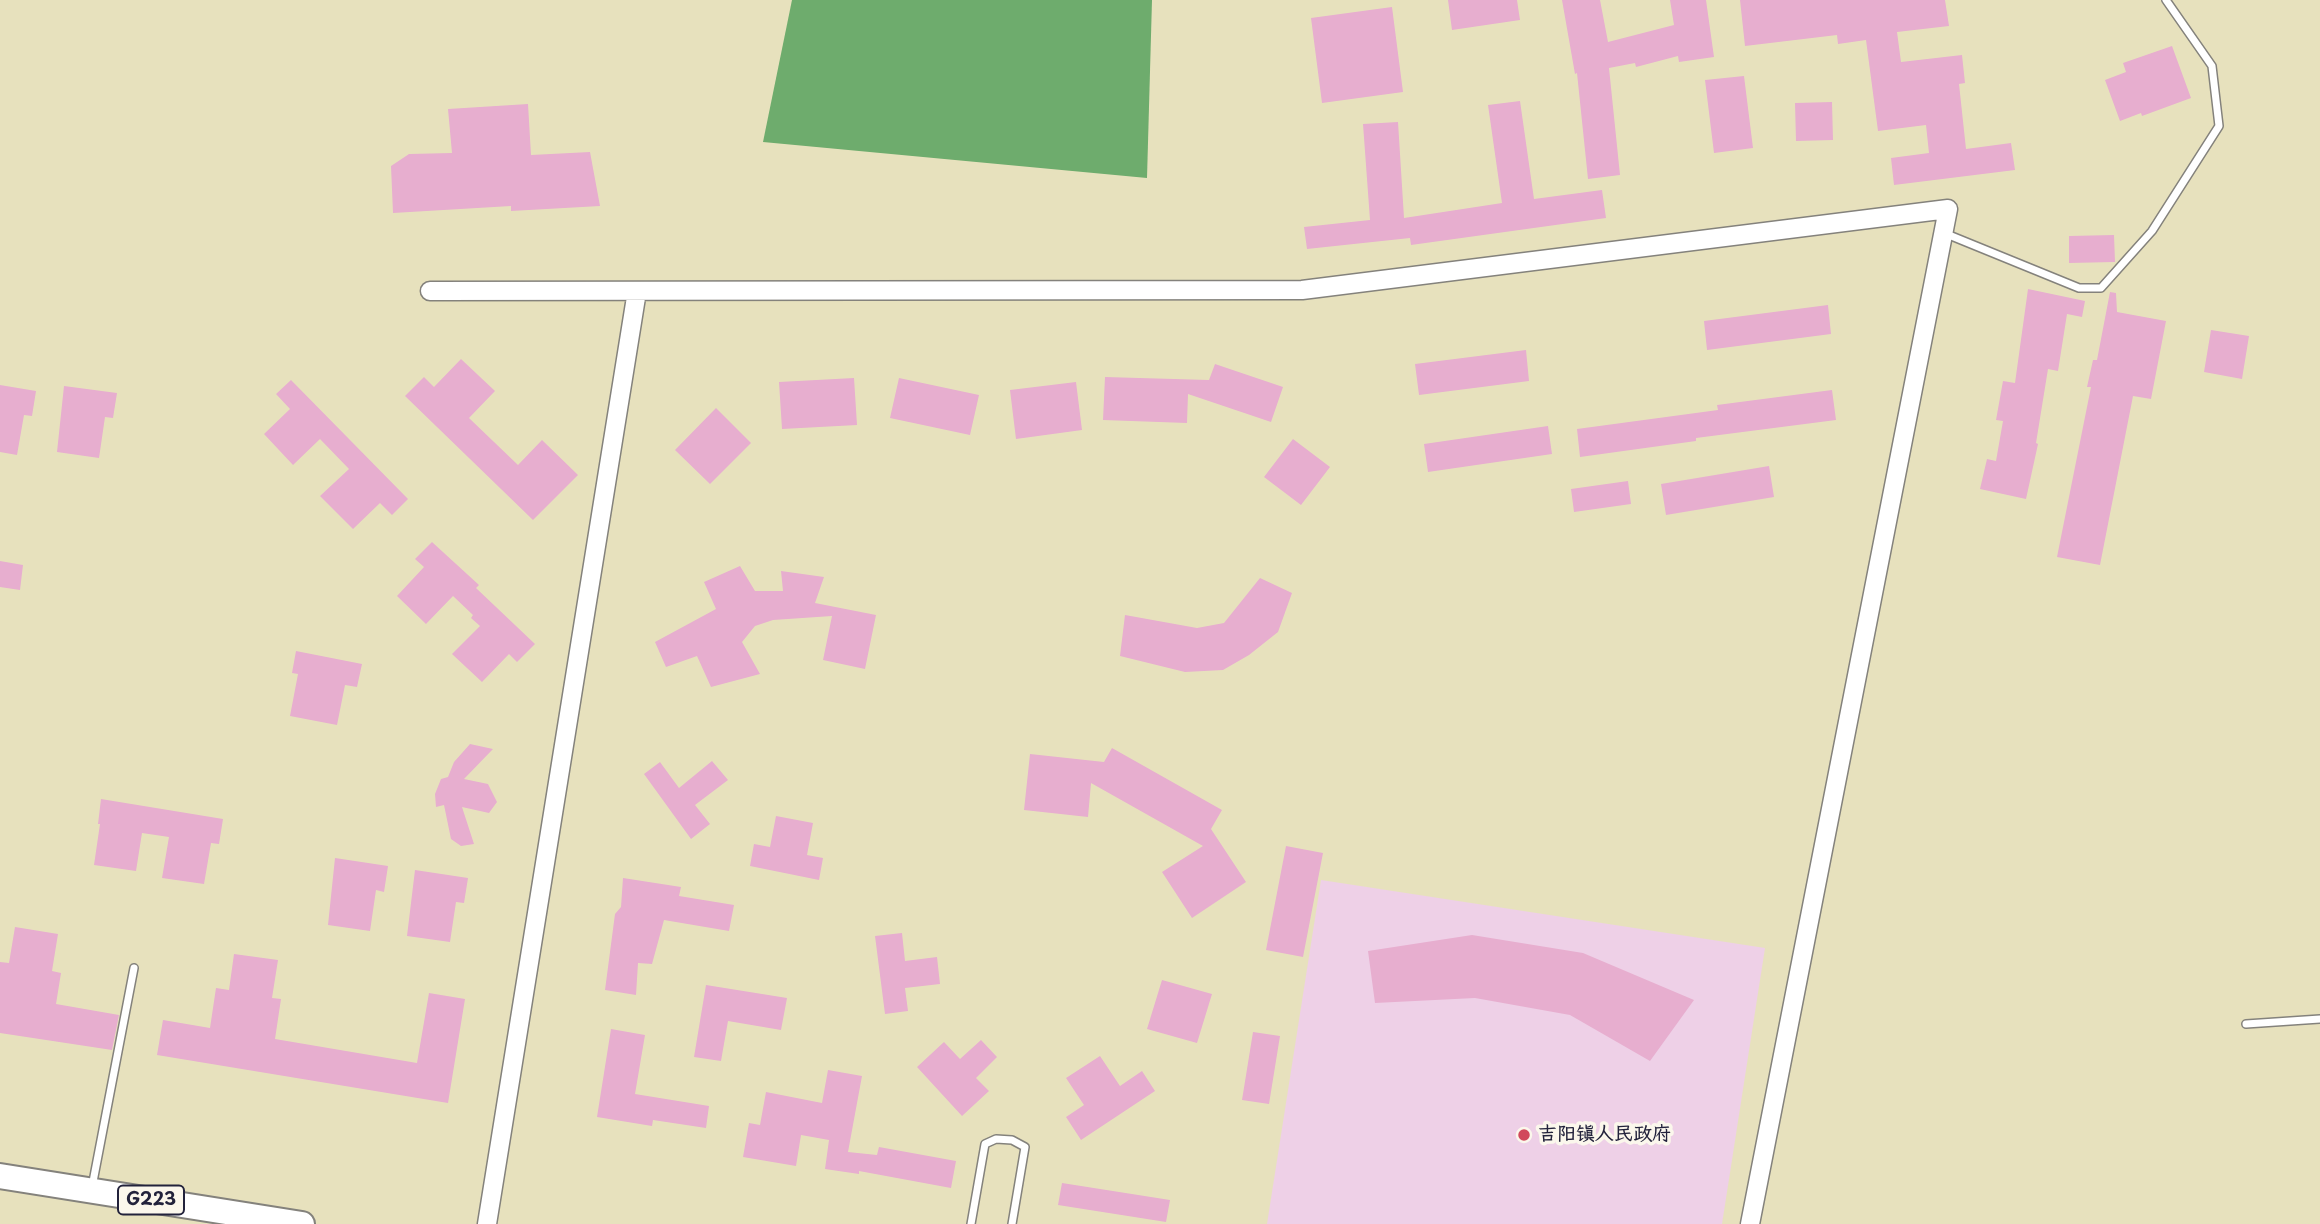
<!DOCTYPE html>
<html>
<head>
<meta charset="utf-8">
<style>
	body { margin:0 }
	canvas { display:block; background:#e7e1bd }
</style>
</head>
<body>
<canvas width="2320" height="1224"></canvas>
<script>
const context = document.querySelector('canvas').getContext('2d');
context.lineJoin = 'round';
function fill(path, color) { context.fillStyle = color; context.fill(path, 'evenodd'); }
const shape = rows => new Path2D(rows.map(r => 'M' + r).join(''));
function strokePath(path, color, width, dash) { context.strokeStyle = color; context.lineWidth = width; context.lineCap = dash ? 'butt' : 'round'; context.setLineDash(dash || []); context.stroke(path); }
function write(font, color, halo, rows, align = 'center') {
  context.font = font + ' "Playpen Sans","LXGW WenKai TC",sans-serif'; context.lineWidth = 7; context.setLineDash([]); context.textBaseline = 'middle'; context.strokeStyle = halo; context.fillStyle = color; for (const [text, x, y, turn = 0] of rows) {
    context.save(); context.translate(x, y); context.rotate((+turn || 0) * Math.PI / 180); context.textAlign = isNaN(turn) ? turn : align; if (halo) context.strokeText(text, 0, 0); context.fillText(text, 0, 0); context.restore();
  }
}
fill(shape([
	[1321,880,1765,948,1722,1224,1267,1224]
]), '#eed0e7');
fill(shape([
	[792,0,1152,0,1147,178,763,142]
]), '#6eac6d');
fill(shape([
	[1448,0,1517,0,1520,20,1452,30],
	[1562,0,1600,0,1608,42,1674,25,1670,0,1706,0,1714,57,1679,62,1678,56,1636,67,1635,63,1609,68,1620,175,1588,179,1577,73,1575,74],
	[1740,0,1945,0,1949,26,1897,32,1901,62,1962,55,1965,83,1959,84,1966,149,2011,143,2015,170,1894,185,1891,158,1929,153,1926,125,1878,131,1866,40,1838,44,1837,35,1745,46],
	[1392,7,1403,92,1322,103,1311,18],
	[2172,46,2191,98,2142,116,2141,113,2120,121,2105,80,2126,72,2123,63],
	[1744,76,1753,148,1714,153,1705,80],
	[1520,101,1534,199,1602,190,1606,218,1411,245,1410,238,1307,249,1304,227,1370,220,1363,124,1398,122,1404,218,1502,203,1488,105],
	[1832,102,1833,140,1796,141,1795,103],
	[528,104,531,155,590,152,600,206,511,211,511,206,393,213,391,166,409,154,452,153,448,109],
	[2114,235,2115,262,2069,263,2069,236],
	[2028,289,2085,301,2082,317,2067,314,2058,371,2048,369,2036,443,2038,444,2026,499,1980,489,1987,459,1996,461,2003,421,1996,420,2003,381,2015,383],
	[2110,292,2116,293,2117,312,2166,321,2151,399,2133,396,2100,565,2057,557,2091,387,2087,387,2093,360,2097,360],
	[1828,305,1831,334,1707,350,1704,321],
	[2211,330,2249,336,2242,379,2204,372],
	[1526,350,1529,381,1419,395,1415,364],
	[461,359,495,391,469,418,518,465,542,440,578,475,533,520,405,396,424,377,434,387],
	[1215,364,1283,387,1271,422,1188,394,1187,423,1103,420,1105,377,1209,380],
	[854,378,857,425,782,429,779,382],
	[899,378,979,395,970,435,890,418],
	[291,380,408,499,392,515,380,503,353,529,320,496,349,469,320,439,293,465,264,434,290,409,276,394],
	[1076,382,1082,430,1016,439,1010,390],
	[0,385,36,391,32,416,24,415,17,455,0,452],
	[64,386,117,393,113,418,105,417,99,458,57,452],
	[1832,390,1836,420,1696,438,1696,441,1580,457,1577,429,1718,410,1717,405],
	[716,408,751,443,710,484,675,450],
	[1548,426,1552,454,1428,472,1424,444],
	[1293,439,1330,467,1301,505,1264,477],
	[1769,466,1774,497,1666,515,1661,484],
	[1628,481,1631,504,1574,512,1571,489],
	[432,542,479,585,476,588,535,644,517,662,509,654,482,682,452,654,480,626,471,618,473,615,453,596,426,624,397,596,424,567,415,559],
	[0,561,23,565,20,590,0,587],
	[740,566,755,591,783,591,781,571,824,577,815,603,876,615,865,669,823,660,832,616,773,620,755,626,742,642,760,674,711,687,697,656,666,667,655,642,716,609,704,582],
	[1260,578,1292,593,1278,632,1249,655,1223,670,1185,672,1120,656,1125,615,1197,628,1224,623],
	[296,651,362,664,357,687,345,685,337,725,290,716,298,674,292,673],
	[470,744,493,749,464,779,488,784,497,802,489,813,462,807,474,844,461,846,451,839,444,805,436,807,435,794,441,779,448,777,454,762],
	[1112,748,1222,810,1211,829,1246,882,1192,918,1162,872,1203,846,1091,783,1088,817,1024,810,1030,754,1104,762],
	[712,761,728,780,695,805,710,824,691,839,644,774,660,762,679,788],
	[101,799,223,819,219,844,211,843,204,884,162,878,169,837,142,833,136,871,94,865,100,824,98,824],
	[776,816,813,823,807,855,823,858,819,880,750,866,754,844,770,847],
	[1286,846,1323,853,1303,957,1266,950],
	[335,858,388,866,384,892,376,890,370,931,328,925],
	[415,870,468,878,464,903,456,902,450,942,407,936],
	[623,878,681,887,679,896,734,905,729,931,664,920,652,964,638,963,636,995,605,990,615,914,621,907],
	[15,927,58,934,52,971,61,973,56,1004,119,1015,112,1050,0,1033,0,962,9,963],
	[902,933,905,961,937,957,940,984,905,988,908,1011,885,1014,875,936],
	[1472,935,1583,953,1694,1000,1650,1061,1570,1015,1475,998,1375,1003,1368,951],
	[234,954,278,960,272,998,281,999,275,1039,417,1063,429,993,465,999,448,1103,157,1055,163,1020,210,1028,216,988,229,990],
	[1162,980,1212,994,1197,1043,1147,1029],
	[706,985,787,998,781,1030,728,1021,721,1061,694,1057],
	[611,1029,645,1035,635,1094,709,1106,706,1128,653,1120,652,1126,597,1117],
	[1253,1032,1280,1036,1269,1104,1242,1100],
	[981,1040,997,1057,976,1078,989,1091,962,1116,917,1067,944,1042,960,1059],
	[1100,1056,1120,1086,1142,1071,1155,1091,1081,1140,1066,1117,1084,1105,1066,1078],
	[828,1070,862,1076,848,1152,877,1155,879,1147,956,1161,951,1188,859,1171,859,1174,825,1169,829,1140,801,1135,796,1166,743,1157,749,1123,760,1125,766,1092,822,1103],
	[1062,1183,1170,1200,1166,1222,1058,1205]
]), '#e7aecf');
const service = shape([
	[1944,233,2079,288,2101,288,2152,231,2219,126,2212,66,2166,0],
	[2246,1024,2320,1019],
	[92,1187,134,968],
	[971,1224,985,1144,996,1139,1012,1140,1025,1147,1012,1224]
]);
const tertiary = shape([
	[430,291,1302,290,1948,209,1750,1224],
	[487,1224,637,291]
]);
const trunk = shape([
	[0,1176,302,1224]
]);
strokePath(service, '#84827c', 10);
strokePath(tertiary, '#84827c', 21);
strokePath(trunk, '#84827c', 28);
strokePath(service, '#fff', 7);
strokePath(tertiary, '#fff', 18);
strokePath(trunk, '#fff', 24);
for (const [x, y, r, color] of [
	[1524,1135,7,"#d1495b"]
]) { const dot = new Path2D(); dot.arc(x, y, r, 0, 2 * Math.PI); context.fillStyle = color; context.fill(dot); strokePath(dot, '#fbf7ec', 2.5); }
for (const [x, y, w] of [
	[151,1200,66]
]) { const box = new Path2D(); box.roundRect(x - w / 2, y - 14.5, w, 29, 5); context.fillStyle = '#fbf7ec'; context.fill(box); strokePath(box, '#22223b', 2); }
write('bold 18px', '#22223b', null, [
	["G223",151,1200]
]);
write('bold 19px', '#22223b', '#fbf7ec', [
	["吉阳镇人民政府",1538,1135]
], 'left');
</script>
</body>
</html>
